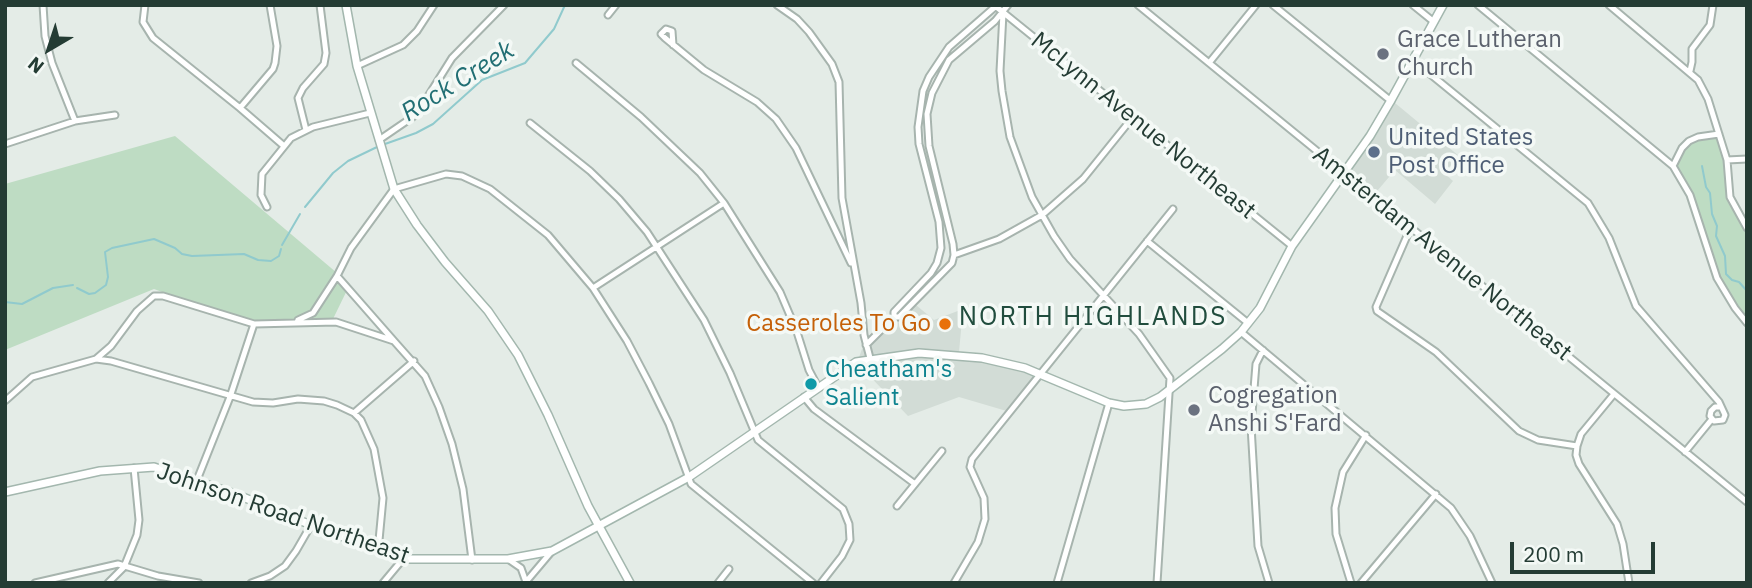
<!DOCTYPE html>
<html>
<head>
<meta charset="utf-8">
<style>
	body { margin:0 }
	#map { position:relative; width:1752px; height:588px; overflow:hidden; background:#e4ece7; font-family:"IBM Plex Sans",sans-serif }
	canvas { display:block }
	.frame { position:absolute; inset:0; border:7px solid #243c34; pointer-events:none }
	.north { position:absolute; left:14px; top:14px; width:70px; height:70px; -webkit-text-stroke:5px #f4f9f6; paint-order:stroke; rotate:219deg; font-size:19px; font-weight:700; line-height:28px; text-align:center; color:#243c34 }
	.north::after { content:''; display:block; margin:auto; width:24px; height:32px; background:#243c34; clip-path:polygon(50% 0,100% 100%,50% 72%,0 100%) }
	.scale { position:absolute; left:1510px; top:542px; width:145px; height:32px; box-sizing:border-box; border:4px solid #243c34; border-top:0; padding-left:9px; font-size:21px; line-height:24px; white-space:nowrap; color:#243c34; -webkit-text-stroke:5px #f4f9f6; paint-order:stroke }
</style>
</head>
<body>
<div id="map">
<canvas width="1752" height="588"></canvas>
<div class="frame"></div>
<div class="north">N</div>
<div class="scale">200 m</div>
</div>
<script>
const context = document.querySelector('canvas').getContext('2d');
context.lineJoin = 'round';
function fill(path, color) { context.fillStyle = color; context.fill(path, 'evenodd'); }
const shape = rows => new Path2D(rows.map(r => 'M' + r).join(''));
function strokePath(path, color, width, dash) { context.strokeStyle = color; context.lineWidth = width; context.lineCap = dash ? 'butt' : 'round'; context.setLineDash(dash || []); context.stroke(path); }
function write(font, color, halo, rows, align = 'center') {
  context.font = font + ' "IBM Plex Sans",sans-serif'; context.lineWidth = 7; context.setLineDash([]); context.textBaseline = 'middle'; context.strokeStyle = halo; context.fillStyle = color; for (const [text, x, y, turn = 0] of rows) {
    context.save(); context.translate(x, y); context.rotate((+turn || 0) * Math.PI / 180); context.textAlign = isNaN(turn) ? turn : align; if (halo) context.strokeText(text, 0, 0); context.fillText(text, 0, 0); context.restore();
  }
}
fill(shape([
	[1389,98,1459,156,1444,173,1453,181,1435,204,1395,170,1372,197,1342,171],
	[910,300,934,320,963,309,959,352,1022,368,1040,376,1010,412,959,397,908,416,857,363,862,349]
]), '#d2dcd6');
fill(shape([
	[175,136,350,284,333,319,313,324,283,320,257,327,154,289,5,350,5,184],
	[1722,136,1728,192,1747,228,1747,319,1736,308,1713,264,1691,191,1676,167,1681,152,1695,137]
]), '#bedcc3');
strokePath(shape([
	[385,144,416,133,433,124,482,80,525,63,554,29,565,5],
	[1702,166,1706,187,1710,193,1712,214,1717,226,1716,236,1725,256,1726,274,1732,280,1739,282,1747,291],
	[305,207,333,173,348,161,377,147],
	[282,245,300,214],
	[77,288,89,294,95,293,106,285,108,277,105,252,112,248,154,239,175,248,182,254,192,256,244,254,258,260,271,261,279,256,281,249],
	[5,302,22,304,53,288,73,285]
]), '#90cacd', 2);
const street = shape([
	[43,5,45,36,52,63,75,121],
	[145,5,143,22,153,38,240,108,284,146],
	[777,5,797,19,809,32,832,64,839,82,842,198,861,303,864,335,870,358],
	[994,5,1292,246],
	[1138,5,1747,502],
	[1273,5,1391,101],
	[1413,5,1434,22],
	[1478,5,1673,166,1690,195,1717,278,1735,308,1747,323],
	[1609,5,1698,80,1708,99,1727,160,1730,197,1747,228],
	[1003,13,1000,71,1002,91,1010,137,1032,197,1054,236,1070,259,1139,334,1170,378,1157,583],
	[608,15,616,5],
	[673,45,672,31,666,29,661,34,665,38,704,70,757,102,776,119,796,148,851,263],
	[1413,60,1588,203,1609,238,1636,306,1719,402,1725,415,1723,420,1714,421,1710,416,1711,411,1715,407,1721,407],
	[576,63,641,117,700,173,724,203,780,292,797,332,809,370,818,387],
	[1209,63,1256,5],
	[357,66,403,45,417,31,434,5],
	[1690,71,1692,62,1692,49,1710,25,1713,5],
	[240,108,273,69,275,63,277,46,270,5],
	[530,123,590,171,619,199,647,232,704,320,730,373,758,440,843,509,849,524,850,540,842,556,821,583],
	[306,130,298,98,303,88,324,64,326,53,320,5],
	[379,140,417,114,452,58,504,5],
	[5,144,75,121,115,115],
	[1727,160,1747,159],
	[1673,166,1682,148,1689,141,1698,137,1719,134],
	[267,207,261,195,262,174,291,138,313,127,370,113],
	[1410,229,1376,307,1377,311,1436,352,1519,431,1538,440,1577,446],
	[1147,241,1248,323],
	[954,255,999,239,1042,215,1083,179,1133,117],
	[593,288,724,203],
	[894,317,894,312,931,273,937,263,941,248,939,222,919,144,918,127,923,91,929,77,949,47,996,6],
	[298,320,313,313,337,276],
	[1241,332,1451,508,1470,536,1492,583],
	[394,341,337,276,351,248,394,189,446,174,462,176,490,189,548,235,593,288,627,341,649,383,669,424,691,484,813,583],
	[866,345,894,317,899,317,952,263,954,255,953,244,929,146,927,114,932,93,949,60,995,21,1008,5],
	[1263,350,1256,364,1251,426,1258,546,1269,583],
	[96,359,111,346,137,311,154,296,163,296,254,324,336,322,394,341,425,376,439,407,452,444,463,489,472,560],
	[1614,394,1581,434,1577,446,1576,455,1579,464,1617,524,1623,544,1629,583],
	[804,397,814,409,915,484],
	[5,401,32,377,96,359,111,361,253,402,273,403,298,399,324,401,337,405,354,413,361,420,374,449,383,498,378,551],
	[354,413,414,361],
	[1685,452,1712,419],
	[197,480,230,397,254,324],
	[897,506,942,451],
	[508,559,521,568,526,582],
	[35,583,118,564,158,576,199,583],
	[108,583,124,567,137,535,139,520,134,468],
	[251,583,270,576,285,566,296,551,311,525],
	[383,583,403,559],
	[525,583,552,551],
	[718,583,729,569],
	[954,583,978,542,985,519,984,498,970,467,972,459,1173,209],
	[1057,583,1109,403],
	[1351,583,1336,534,1335,508,1343,472,1366,435],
	[1361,583,1436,494]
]);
const secondary = shape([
	[346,5,357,66,394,189,417,225,445,262,488,311,518,355,548,415,588,506,630,583],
	[5,492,100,471,154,467,238,495,311,525,403,559,508,559,552,551,689,477,856,362,919,353,982,358,1025,368,1109,403,1124,406,1146,404,1160,397,1222,349,1241,332,1260,308,1292,246,1370,136,1390,102,1443,5]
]);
strokePath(street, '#a7b4ae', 9);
strokePath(secondary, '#a3b7ae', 10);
strokePath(street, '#fff', 5);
strokePath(secondary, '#fff', 7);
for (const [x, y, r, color] of [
	[1383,54,7,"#6b7280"],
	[1374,152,7,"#5c6f8a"],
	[945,324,7,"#e8710a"],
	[811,384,7,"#0f9aa8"],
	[1194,410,7,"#6b7280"]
]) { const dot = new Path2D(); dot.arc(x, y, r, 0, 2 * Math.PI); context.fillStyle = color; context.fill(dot); strokePath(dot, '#f4f9f6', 2.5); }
write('24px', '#5b616d', '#f4f9f6', [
	["Grace Lutheran",1397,40],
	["Church",1397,68],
	["Cogregation",1208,396],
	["Anshi S'Fard",1208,424]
], 'left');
write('24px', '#243c34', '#f4f9f6', [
	["McLynn Avenue Northeast",1143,126,39],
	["Amsterdam Avenue Northeast",1442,254,39],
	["Johnson Road Northeast",283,514,19]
]);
write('24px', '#4e5e75', '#f4f9f6', [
	["United States",1388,138],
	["Post Office",1388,166]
], 'left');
write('24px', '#c56008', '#f4f9f6', [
	["Casseroles To Go",931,324]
], 'right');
write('24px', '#0d838f', '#f4f9f6', [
	["Cheatham's",825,370],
	["Salient",825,398]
], 'left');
write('italic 26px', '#226f74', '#f4f9f6', [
	["Rock Creek",458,82,-32]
]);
context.letterSpacing = '2px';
write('26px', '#214d3e', '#f4f9f6', [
	["NORTH HIGHLANDS",1093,317]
]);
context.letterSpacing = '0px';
</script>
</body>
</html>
